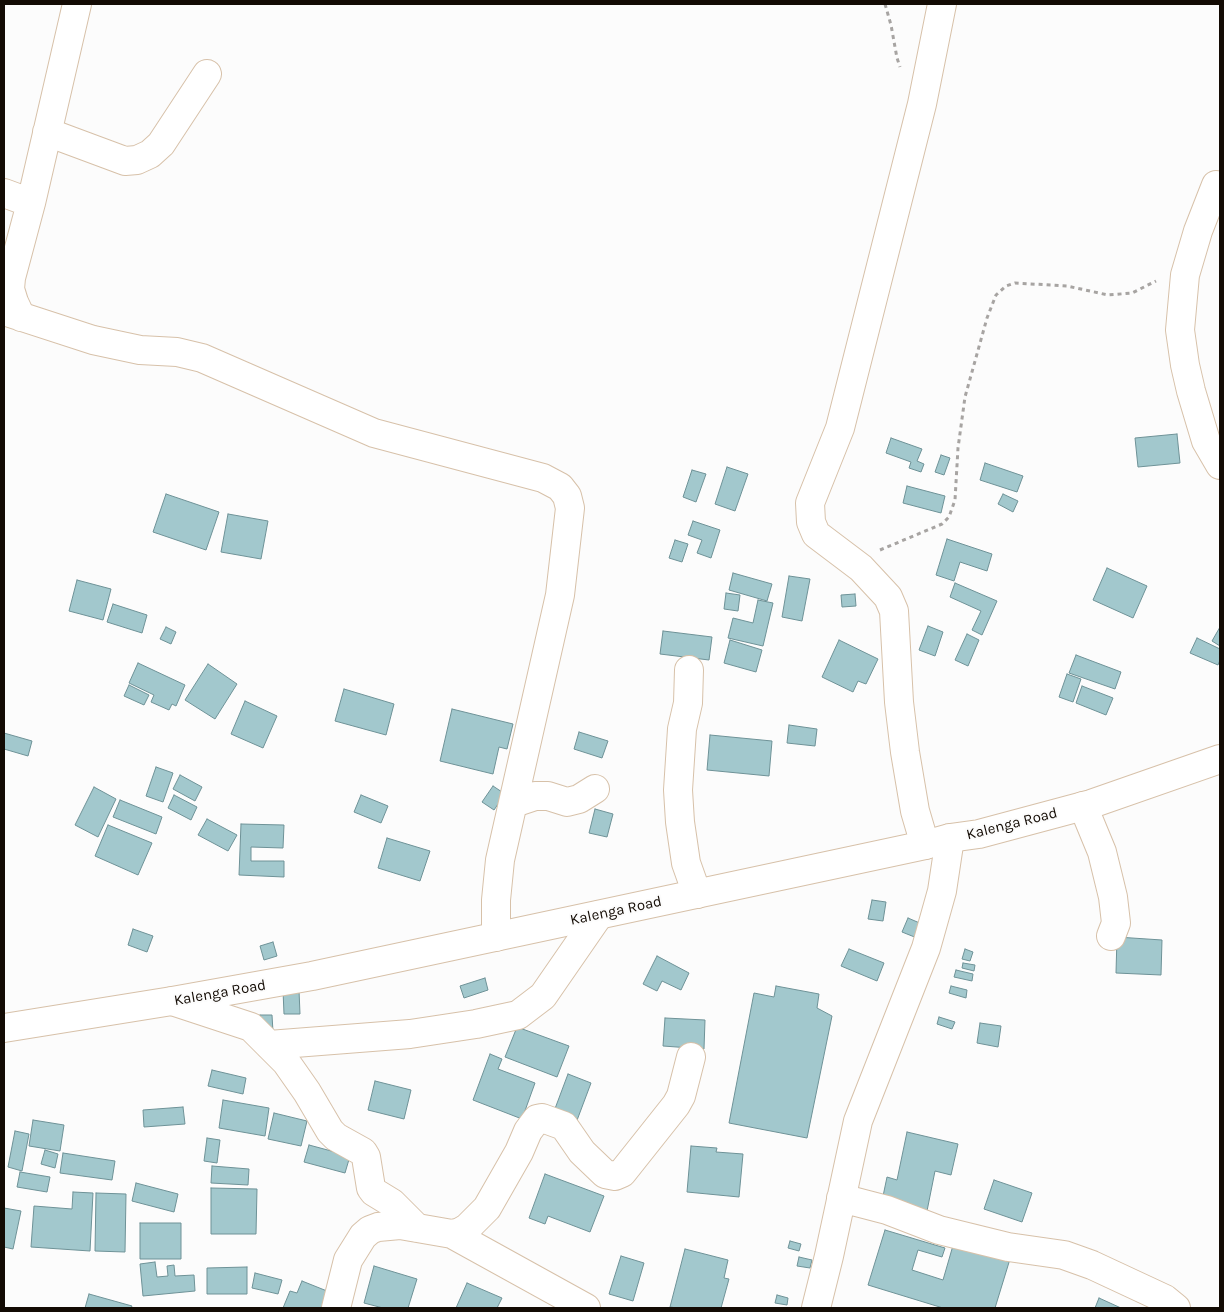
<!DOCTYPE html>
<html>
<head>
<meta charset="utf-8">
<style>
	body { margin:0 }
	#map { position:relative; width:1224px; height:1312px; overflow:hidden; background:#fcfcfc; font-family:Karla,sans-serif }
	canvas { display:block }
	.frame { position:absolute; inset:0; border:5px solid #130b04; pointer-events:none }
</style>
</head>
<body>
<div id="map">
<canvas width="1224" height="1312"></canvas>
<div class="frame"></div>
</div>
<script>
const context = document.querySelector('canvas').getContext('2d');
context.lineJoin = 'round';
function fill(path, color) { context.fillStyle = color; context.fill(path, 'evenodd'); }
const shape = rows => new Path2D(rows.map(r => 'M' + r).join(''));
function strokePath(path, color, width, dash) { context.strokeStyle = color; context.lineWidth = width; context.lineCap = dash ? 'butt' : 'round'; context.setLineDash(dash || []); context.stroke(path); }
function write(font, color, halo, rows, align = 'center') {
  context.font = font + ' Karla,sans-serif'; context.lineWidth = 4; context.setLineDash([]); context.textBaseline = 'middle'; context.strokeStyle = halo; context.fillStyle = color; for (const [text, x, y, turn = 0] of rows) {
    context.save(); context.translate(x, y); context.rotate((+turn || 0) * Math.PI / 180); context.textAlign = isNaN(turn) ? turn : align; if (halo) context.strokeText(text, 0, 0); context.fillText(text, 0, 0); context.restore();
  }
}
const building = shape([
	[1177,434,1180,463,1138,467,1135,438,1177,434],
	[891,438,922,449,917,461,924,464,921,472,909,468,911,462,886,453,891,438],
	[941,455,950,458,944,475,935,472,941,455],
	[985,463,1023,476,1017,492,980,480,985,463],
	[727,467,748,474,735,511,715,504,727,467],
	[692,470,706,474,696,502,683,497,692,470],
	[907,486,945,496,941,513,903,503,907,486],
	[166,494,219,512,206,550,153,532,166,494],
	[1003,494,1018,501,1013,512,998,504,1003,494],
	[228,514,268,521,261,559,221,552,228,514],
	[693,521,720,530,711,558,697,553,702,540,688,535,693,521],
	[947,539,992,554,987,571,960,562,954,581,936,575,947,539],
	[675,540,688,544,682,562,669,558,675,540],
	[1107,568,1147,586,1133,618,1093,600,1107,568],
	[733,573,772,584,767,601,729,590,733,573],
	[789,576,810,579,802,621,782,617,789,576],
	[77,580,111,589,103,620,69,611,77,580],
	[955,583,997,601,982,635,972,630,981,611,950,597,955,583],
	[726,593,740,595,738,611,724,609,726,593],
	[855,594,856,606,842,607,841,595,855,594],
	[758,600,773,603,763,646,728,638,733,618,753,623,758,600],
	[113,604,147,615,142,633,107,622,113,604],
	[928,626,943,632,935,656,919,650,928,626],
	[166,627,176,632,171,644,160,639,166,627],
	[1220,627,1220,646,1212,641,1220,627],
	[663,631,712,637,709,660,660,654,663,631],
	[967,634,979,640,968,666,955,660,967,634],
	[1197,638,1220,649,1220,660,1218,665,1190,653,1197,638],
	[730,640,762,650,756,672,724,663,730,640],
	[839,640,878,659,866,684,858,681,853,692,822,677,839,640],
	[1076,655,1121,672,1115,689,1069,673,1076,655],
	[138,663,185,685,176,706,172,704,169,710,151,702,154,695,129,683,138,663],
	[208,664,237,684,215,719,185,700,208,664],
	[1067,674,1081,679,1073,702,1059,697,1067,674],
	[129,685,149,695,144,705,124,696,129,685],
	[1082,686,1113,698,1106,715,1076,703,1082,686],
	[344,689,394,704,386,735,335,721,344,689],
	[245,701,277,716,263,748,231,734,245,701],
	[452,709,513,724,507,749,499,747,493,774,440,761,452,709],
	[789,725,817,729,815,746,787,743,789,725],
	[579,732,608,741,602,758,574,749,579,732],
	[4,733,32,741,28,756,4,749,4,733],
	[710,735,772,741,769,776,707,770,710,735],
	[156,767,173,773,163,802,146,796,156,767],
	[180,775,202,787,195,801,173,789,180,775],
	[493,786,505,794,494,810,482,802,493,786],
	[94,787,116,799,98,837,75,825,94,787],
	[174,795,197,807,191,820,168,808,174,795],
	[361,795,388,806,381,823,354,812,361,795],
	[120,800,162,817,156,834,113,817,120,800],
	[595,809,613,814,607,837,589,833,595,809],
	[207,819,237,835,228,851,198,835,207,819],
	[241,824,284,825,283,848,251,847,251,861,284,861,284,877,239,875,241,824],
	[108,825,152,843,138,875,95,856,108,825],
	[387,838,430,851,420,881,378,868,387,838],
	[872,900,886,902,883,921,868,919,872,900],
	[908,918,922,924,917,938,902,932,908,918],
	[133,929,153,936,147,952,128,945,133,929],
	[1117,937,1162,940,1161,975,1116,973,1117,937],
	[273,942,277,956,264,960,260,946,273,942],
	[849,949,884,963,877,981,841,966,849,949],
	[965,949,973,952,970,961,962,959,965,949],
	[657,956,689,973,681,990,662,981,657,991,643,984,657,956],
	[963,963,975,965,974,971,962,968,963,963],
	[956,970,973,974,972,981,954,977,956,970],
	[485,978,488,990,464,998,460,986,485,978],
	[776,986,819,994,817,1008,832,1016,807,1138,729,1123,754,993,774,997,776,986],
	[951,986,967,990,966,998,949,993,951,986],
	[283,990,299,990,300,1014,284,1014,283,990],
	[260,1015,272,1015,273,1032,261,1033,260,1015],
	[939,1017,955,1022,952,1029,937,1024,939,1017],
	[665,1018,705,1020,704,1049,663,1046,665,1018],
	[980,1023,1001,1026,998,1047,977,1043,980,1023],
	[517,1027,569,1046,557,1077,505,1057,517,1027],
	[490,1054,502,1059,498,1069,535,1083,522,1119,473,1100,490,1054],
	[212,1070,246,1078,243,1094,208,1086,212,1070],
	[568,1074,591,1083,576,1123,553,1114,568,1074],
	[375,1081,411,1090,404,1119,368,1110,375,1081],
	[223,1100,269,1108,265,1136,219,1128,223,1100],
	[183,1107,185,1124,144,1127,143,1110,183,1107],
	[274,1113,307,1121,301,1146,268,1139,274,1113],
	[33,1120,64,1125,60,1151,29,1146,33,1120],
	[15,1131,29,1134,22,1171,8,1167,15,1131],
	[907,1132,958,1144,951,1175,935,1171,927,1211,882,1201,887,1177,897,1180,907,1132],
	[207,1138,220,1140,217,1163,204,1161,207,1138],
	[309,1145,350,1156,345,1173,304,1162,309,1145],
	[691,1146,717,1148,716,1152,743,1154,739,1197,687,1192,691,1146],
	[45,1150,58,1154,55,1168,41,1164,45,1150],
	[63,1153,115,1161,112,1180,60,1173,63,1153],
	[212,1166,249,1169,248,1185,211,1183,212,1166],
	[20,1172,50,1177,47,1192,17,1187,20,1172],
	[545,1174,604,1196,590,1232,548,1216,545,1224,529,1218,545,1174],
	[994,1180,1032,1193,1022,1222,984,1209,994,1180],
	[136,1183,178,1194,174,1212,132,1201,136,1183],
	[211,1188,257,1189,256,1234,211,1234,211,1188],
	[73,1192,93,1193,90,1251,31,1247,34,1206,72,1209,73,1192],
	[96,1193,126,1194,125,1252,95,1251,96,1193],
	[4,1208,21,1211,13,1249,4,1247,4,1208],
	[140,1223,181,1223,181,1259,140,1259,140,1223],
	[885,1230,945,1248,942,1257,918,1250,912,1270,943,1280,954,1242,1010,1259,995,1308,943,1308,868,1285,885,1230],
	[790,1241,801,1244,799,1251,788,1248,790,1241],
	[685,1249,728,1260,724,1278,729,1279,721,1308,677,1308,670,1307,685,1249],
	[621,1256,644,1263,633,1301,609,1294,621,1256],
	[799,1257,812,1260,810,1268,797,1266,799,1257],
	[155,1262,157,1277,168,1276,167,1266,174,1265,175,1276,194,1275,195,1291,143,1296,140,1264,155,1262],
	[374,1266,417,1279,408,1308,383,1308,364,1303,374,1266],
	[247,1267,247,1294,207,1294,207,1268,247,1267],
	[255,1273,282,1280,278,1294,252,1288,255,1273],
	[302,1281,337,1295,331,1308,283,1308,290,1291,297,1293,302,1281],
	[467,1283,502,1298,497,1308,456,1308,467,1283],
	[89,1294,132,1306,131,1308,85,1308,89,1294],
	[777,1295,788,1298,787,1305,775,1303,777,1295],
	[1099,1298,1121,1308,1095,1308,1099,1298]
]);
fill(building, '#a2c8cd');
strokePath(building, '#6e9297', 1);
const minor = shape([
	[47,132,125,161,137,160,150,154,161,144,207,74],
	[1216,185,1198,231,1185,275,1180,330,1185,365,1191,391,1206,441,1220,465],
	[4,193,31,203],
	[4,311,93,340,140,350,177,352,202,358,374,433,543,478,560,487,567,496,570,508,560,595,500,860,496,900,496,937],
	[21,317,14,302,10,289,11,278,31,203,77,4],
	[689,670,688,703,682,729,678,790,680,822,686,863,697,894],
	[514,803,535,796,548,796,567,802,579,799,595,789],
	[1083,806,1102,852,1113,897,1116,923,1111,936],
	[925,845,915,811,905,752,899,702,894,611,888,597,861,568,816,534,811,522,810,503,840,428,922,104,942,4],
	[172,1001,251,1027,286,1062,307,1092,330,1131,336,1137,363,1152,366,1157,371,1188,374,1192,392,1203,417,1228],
	[269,1045,410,1034,476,1024,518,1015,543,996,599,915],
	[841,1198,887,1210,939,1230,1008,1247,1064,1255,1092,1265,1165,1299,1176,1308],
	[452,1234,586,1308],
	[336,1308,348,1260,363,1236,370,1230,378,1227,400,1225,452,1234,460,1232,467,1228,487,1208,519,1152,528,1131,537,1119,542,1118,564,1126,582,1152,605,1174,615,1176,622,1173,676,1105,681,1096,691,1057],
	[816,1308,829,1256,858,1121,926,948,942,891,950,838]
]);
const major = shape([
	[4,1028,172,1001,312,976,925,845,950,838,979,834,1091,804,1220,759]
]);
strokePath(minor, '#d7c1a9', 30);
strokePath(major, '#d7c1a9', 30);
strokePath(shape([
	[885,4,891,25,897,58,900,67],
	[880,550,942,524,949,517,955,500,958,448,965,397,987,318,996,295,1006,286,1015,283,1067,286,1108,295,1132,293,1156,281]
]), '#a7a4a2', 3, [4, 4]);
strokePath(minor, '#fff', 28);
strokePath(major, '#fff', 28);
write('15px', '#130b04', '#fcfcfc', [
	["Kalenga Road",1012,824,-14],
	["Kalenga Road",616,911,-12],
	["Kalenga Road",220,993,-10]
]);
</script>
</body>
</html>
